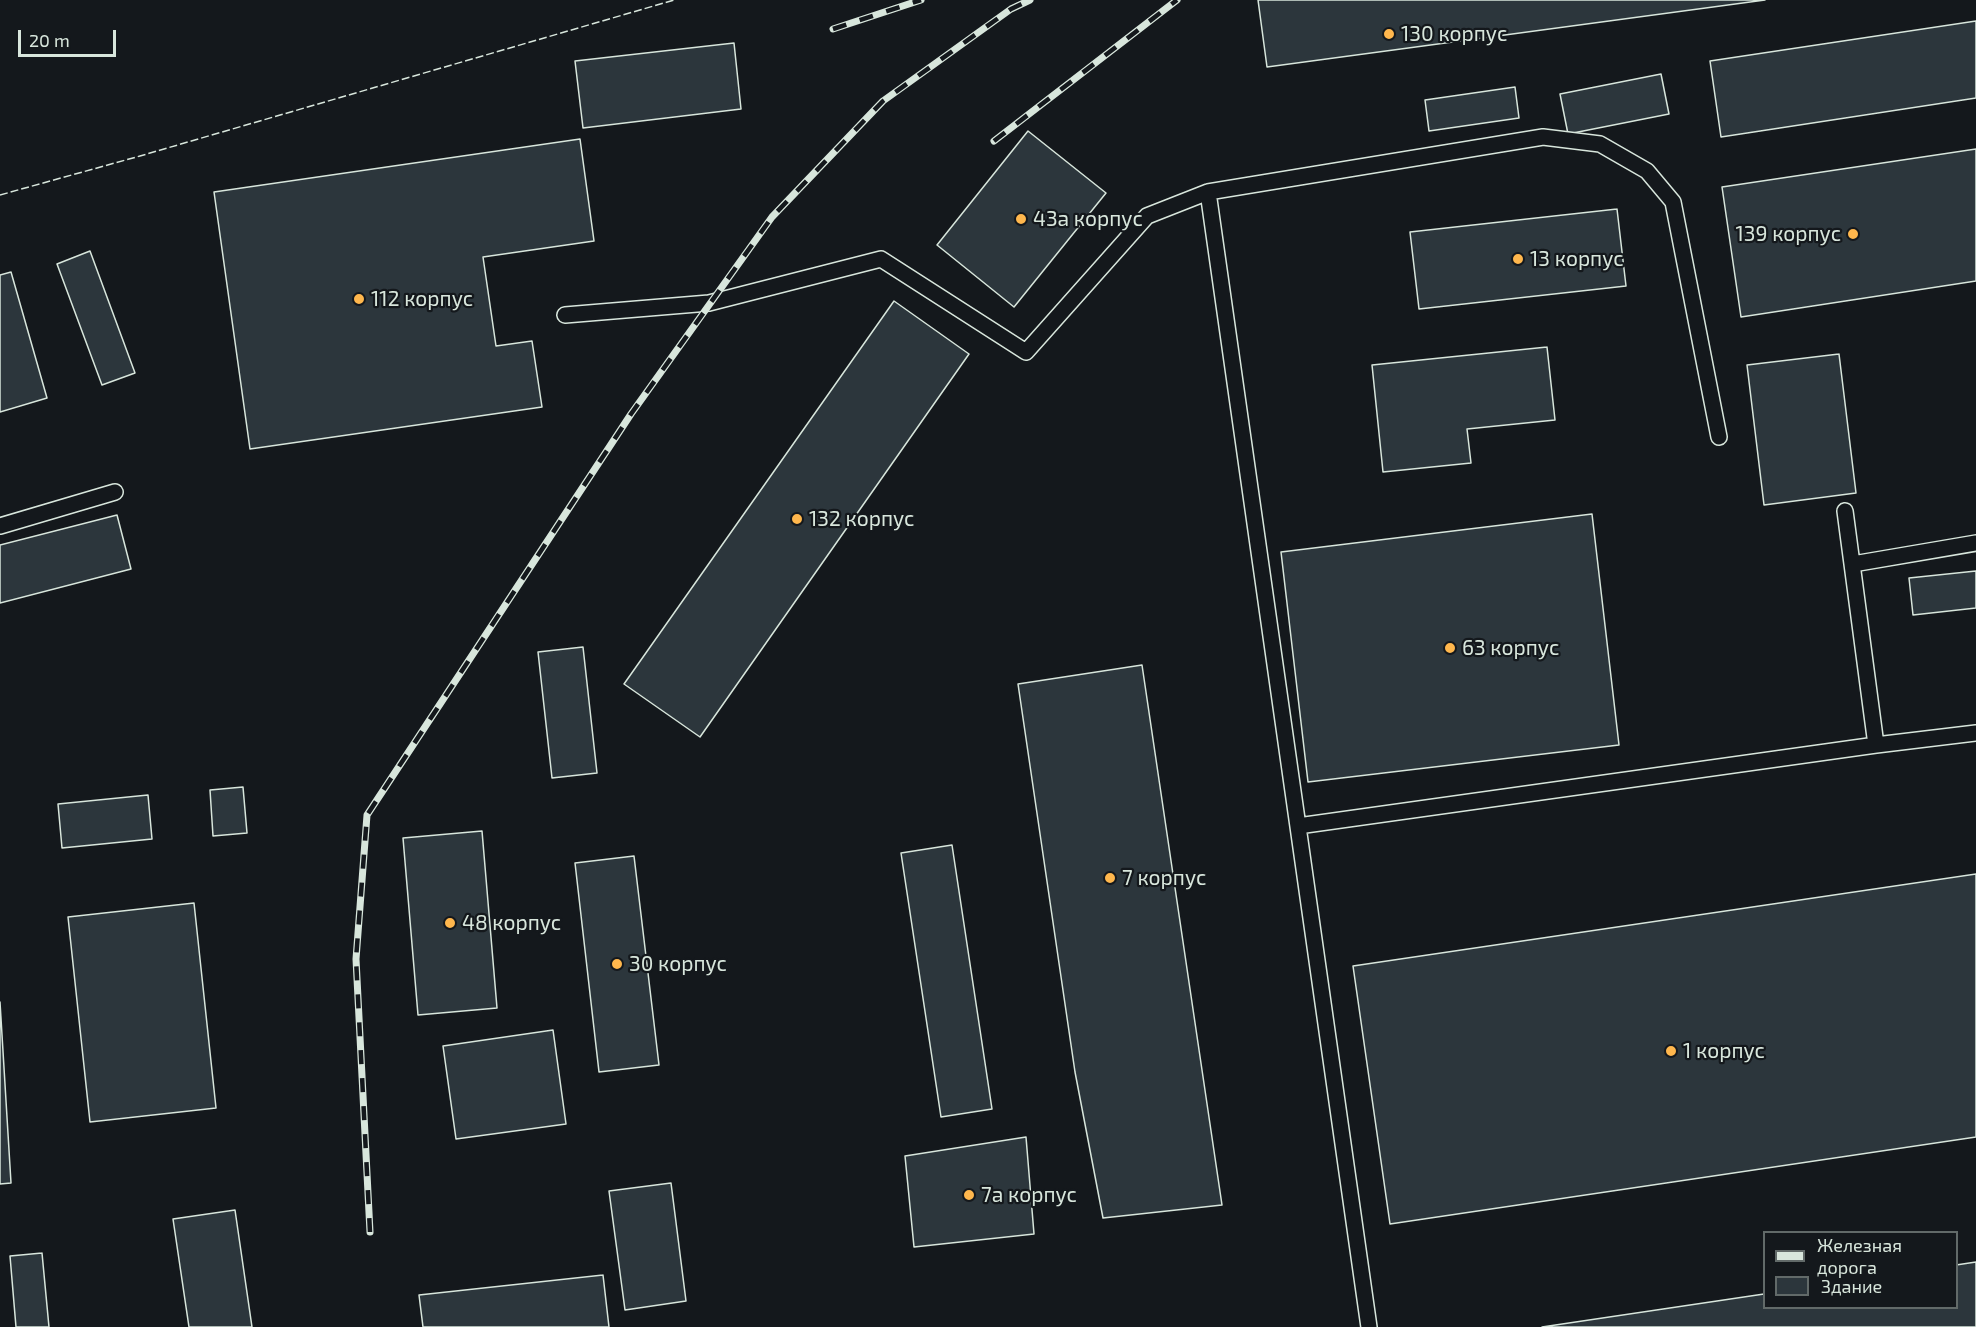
<!DOCTYPE html>
<html>
<head>
<meta charset="utf-8">
<style>
	body { margin:0 }
	#map { position:relative; width:1976px; height:1327px; overflow:hidden; background:#14181c; font-family:"Exo 2",sans-serif }
	canvas { display:block }
	.legend { position:absolute; left:1763px; top:1231px; width:195px; height:78px; box-sizing:border-box; background:#14181c; border:2px solid #626a69; margin:0; padding:8px 10px; list-style:none; font-size:18px; color:#d8e6dc }
	.legend li { display:flex; align-items:center; gap:12px; height:30px }
	.legend b { width:30px; border:2px solid #626a69 }
	.scale { position:absolute; left:18px; top:30px; width:98px; height:27px; box-sizing:border-box; border:3px solid #d8e6dc; border-top:0; padding-left:8px; font-size:18px; line-height:21px; white-space:nowrap; color:#d8e6dc; -webkit-text-stroke:4px #14181c; paint-order:stroke }
</style>
</head>
<body>
<div id="map">
<canvas width="1976" height="1327"></canvas>
<ul class="legend">
<li><b style="height:8px;background:#d8e6dc"></b>Железная дорога</li>
<li><b style="height:16px;background:#2c363c"></b>Здание</li>
</ul>
<div class="scale">20 m</div>
</div>
<script>
const context = document.querySelector('canvas').getContext('2d');
context.lineJoin = 'round';
function fill(path, color) { context.fillStyle = color; context.fill(path, 'evenodd'); }
const shape = rows => new Path2D(rows.map(r => 'M' + r).join(''));
function strokePath(path, color, width, dash) { context.strokeStyle = color; context.lineWidth = width; context.lineCap = dash ? 'butt' : 'round'; context.setLineDash(dash || []); context.stroke(path); }
function write(font, color, halo, rows, align = 'center') {
  context.font = font + ' "Exo 2",sans-serif'; context.lineWidth = 4.5; context.setLineDash([]); context.textBaseline = 'middle'; context.strokeStyle = halo; context.fillStyle = color; for (const [text, x, y, turn = 0] of rows) {
    context.save(); context.translate(x, y); context.rotate((+turn || 0) * Math.PI / 180); context.textAlign = isNaN(turn) ? turn : align; if (halo) context.strokeText(text, 0, 0); context.fillText(text, 0, 0); context.restore();
  }
}
const building = shape([
	[1258,0,1765,0,1267,67,1258,0],
	[1976,21,1976,98,1721,137,1710,61,1976,21],
	[734,43,741,109,583,128,575,61,734,43],
	[1661,74,1669,114,1568,134,1560,94,1661,74],
	[1515,87,1519,118,1429,131,1425,100,1515,87],
	[1028,131,1106,193,1014,307,937,245,1028,131],
	[580,139,594,241,483,257,496,346,532,341,542,407,250,449,214,192,580,139],
	[1976,149,1976,281,1741,317,1722,187,1976,149],
	[1617,209,1626,286,1419,309,1410,232,1617,209],
	[90,251,135,373,102,385,57,264,90,251],
	[11,272,47,398,0,412,0,275,11,272],
	[894,301,969,354,700,737,624,684,894,301],
	[1547,347,1555,420,1467,429,1471,463,1383,472,1372,365,1547,347],
	[1839,354,1856,493,1764,505,1747,365,1839,354],
	[1592,514,1619,745,1308,782,1281,552,1592,514],
	[117,515,131,569,0,603,0,545,117,515],
	[1976,571,1976,608,1913,615,1909,578,1976,571],
	[583,647,597,773,552,778,538,652,583,647],
	[1142,665,1222,1205,1103,1218,1075,1072,1018,684,1142,665],
	[243,787,247,833,213,836,210,790,243,787],
	[148,795,152,839,62,848,58,804,148,795],
	[482,831,497,1008,418,1015,403,838,482,831],
	[952,845,992,1109,941,1117,901,853,952,845],
	[634,856,659,1065,599,1072,575,863,634,856],
	[1976,874,1976,1137,1390,1224,1353,966,1976,874],
	[194,903,216,1108,90,1122,68,917,194,903],
	[0,1002,11,1183,0,1184,0,1002],
	[553,1030,566,1124,456,1139,443,1046,553,1030],
	[1026,1137,1034,1234,914,1247,905,1156,1026,1137],
	[671,1183,686,1301,625,1310,609,1191,671,1183],
	[235,1210,252,1327,189,1327,173,1219,235,1210],
	[42,1253,49,1327,16,1327,10,1256,42,1253],
	[1976,1262,1976,1327,1542,1327,1764,1294,1764,1308,1956,1308,1956,1265,1976,1262],
	[603,1275,609,1327,423,1327,419,1295,603,1275]
]);
fill(building, '#2c363c');
strokePath(building, '#d8e6dc', 1.5);
const lane = shape([
	[565,315,709,303,881,259,1026,352,1147,216,1208,192],
	[1845,511,1876,745],
	[0,526,115,492],
	[1853,564,1976,543],
	[1298,826,1876,745,1976,733],
	[1369,1327,1208,192,1543,137,1600,144,1647,171,1673,202,1719,437]
]);
strokePath(lane, '#d8e6dc', 18);
strokePath(lane, '#14181c', 15);
const rail = shape([
	[833,29,921,0],
	[994,141,1177,0],
	[370,1232,356,959,367,815,631,414,772,217,883,101,1011,9,1030,0]
]);
strokePath(rail, '#d8e6dc', 7);
strokePath(rail, '#14181c', 4.5, [14]);
strokePath(shape([
	[0,195,140,156,674,0]
]), '#d8e6dc', 1.5, [8, 3]);
for (const [x, y, r, color] of [
	[1389,34,6,"#ffb74d"],
	[1021,219,6,"#ffb74d"],
	[1853,234,6,"#ffb74d"],
	[1518,259,6,"#ffb74d"],
	[359,299,6,"#ffb74d"],
	[797,519,6,"#ffb74d"],
	[1450,648,6,"#ffb74d"],
	[1110,878,6,"#ffb74d"],
	[450,923,6,"#ffb74d"],
	[617,964,6,"#ffb74d"],
	[1671,1051,6,"#ffb74d"],
	[969,1195,6,"#ffb74d"]
]) { const dot = new Path2D(); dot.arc(x, y, r, 0, 2 * Math.PI); context.fillStyle = color; context.fill(dot); strokePath(dot, '#14181c', 2); }
write('21px', '#d8e6dc', '#14181c', [
	["130 корпус",1401,34],
	["43а корпус",1033,219],
	["139 корпус",1841,234,"right"],
	["13 корпус",1530,259],
	["112 корпус",371,299],
	["132 корпус",809,519],
	["63 корпус",1462,648],
	["7 корпус",1122,878],
	["48 корпус",462,923],
	["30 корпус",629,964],
	["1 корпус",1683,1051],
	["7а корпус",981,1195]
], 'left');
</script>
</body>
</html>
